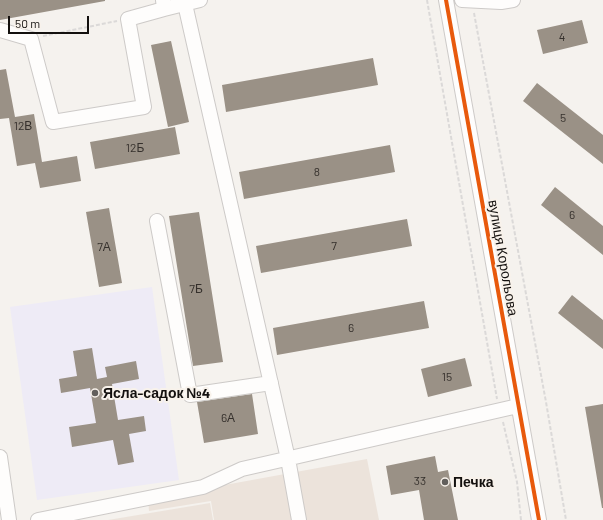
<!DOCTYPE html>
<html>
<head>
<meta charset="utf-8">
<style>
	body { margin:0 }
	#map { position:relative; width:603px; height:520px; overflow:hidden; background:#f5f2ee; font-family:Barlow,sans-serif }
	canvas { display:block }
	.scale { position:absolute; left:8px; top:16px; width:81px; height:18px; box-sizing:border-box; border:2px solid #13100e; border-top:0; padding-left:5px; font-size:12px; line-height:14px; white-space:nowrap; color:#13100e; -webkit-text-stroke:3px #f8f2eb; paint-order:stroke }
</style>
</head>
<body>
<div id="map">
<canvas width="603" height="520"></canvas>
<div class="scale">50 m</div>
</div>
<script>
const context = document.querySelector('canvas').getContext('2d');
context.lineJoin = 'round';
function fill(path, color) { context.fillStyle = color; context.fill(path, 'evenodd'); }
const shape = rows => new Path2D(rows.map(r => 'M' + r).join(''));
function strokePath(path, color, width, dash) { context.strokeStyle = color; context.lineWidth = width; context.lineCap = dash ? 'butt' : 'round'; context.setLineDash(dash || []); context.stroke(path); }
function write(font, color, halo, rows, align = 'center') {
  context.font = font + ' Barlow,sans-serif'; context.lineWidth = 4; context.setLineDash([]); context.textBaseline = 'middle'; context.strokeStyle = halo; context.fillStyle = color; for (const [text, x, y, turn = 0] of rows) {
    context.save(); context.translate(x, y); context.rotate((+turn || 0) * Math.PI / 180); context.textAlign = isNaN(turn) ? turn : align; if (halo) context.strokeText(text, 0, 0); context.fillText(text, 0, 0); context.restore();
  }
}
fill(shape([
	[367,459,379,520,214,520,211,501,149,511,148,499],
	[210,503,213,520,108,520]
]), '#ece3db');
fill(shape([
	[152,287,179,480,37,500,10,307]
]), '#eeebf6');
fill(shape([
	[0,0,105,0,105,1,0,20],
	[582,20,588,43,543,54,537,30],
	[171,41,189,122,168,127,151,45],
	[373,58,378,85,226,112,222,85],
	[6,69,15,117,34,114,42,162,77,156,81,181,40,188,35,163,17,166,9,118,0,119,0,70],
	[537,83,603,135,603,164,523,101],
	[175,127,180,154,95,169,90,142],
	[390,145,395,172,244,199,239,172],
	[555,187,603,226,603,255,541,205],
	[109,208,122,283,99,287,86,212],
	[199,212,223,362,193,366,169,216],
	[407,219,412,246,261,273,256,246],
	[572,295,603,320,603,349,558,313],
	[424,301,429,328,277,355,273,328],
	[92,348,97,379,107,377,105,367,136,361,139,379,112,384,118,420,144,416,146,431,129,434,134,462,118,465,113,440,72,447,69,427,96,423,90,388,61,393,59,379,77,376,73,351],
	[465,358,472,386,428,397,421,369],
	[252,394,258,434,204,443,197,402],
	[603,404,603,508,602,508,585,407],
	[435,456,438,472,448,470,458,520,424,520,419,490,391,495,386,466]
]), '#9a9186');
const minor = shape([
	[446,0,539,520],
	[462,0,501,2,513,0],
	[185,4,288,459,299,520],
	[164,9,200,0],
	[0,30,31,39,53,122,144,107,128,19,164,9,163,0],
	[157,221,190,395,271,383],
	[0,457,9,520],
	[38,520,203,487,242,469,518,406]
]);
strokePath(minor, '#cdcac8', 16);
strokePath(shape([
	[427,0,497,399],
	[474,13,546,402,566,520],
	[43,36,117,21],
	[503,422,517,482,521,520]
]), '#dbd9d8', 2, [4, 2]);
strokePath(minor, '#fefdfc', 14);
strokePath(shape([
	[446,0,539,520]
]), '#e8590c', 4);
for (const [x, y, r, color] of [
	[95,393,4,"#625f5c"],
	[445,482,4,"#625f5c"]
]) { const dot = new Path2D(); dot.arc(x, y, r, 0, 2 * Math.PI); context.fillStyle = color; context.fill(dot); strokePath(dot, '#f8f2eb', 1.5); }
write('12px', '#35302c', null, [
	["4",562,37],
	["5",563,118],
	["12В",23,126],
	["12Б",135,148],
	["8",317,172],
	["6",572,215],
	["7",334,246],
	["7А",104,247],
	["7Б",196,289],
	["6",351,328],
	["15",447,377],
	["6А",228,418],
	["33",420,481]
]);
write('14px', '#13100e', '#f8f2eb', [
	["вулиця Корольова",503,258,80]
]);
write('bold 14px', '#13100e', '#f8f2eb', [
	["Ясла-садок №4",103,393],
	["Печка",453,482]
], 'left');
</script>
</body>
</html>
